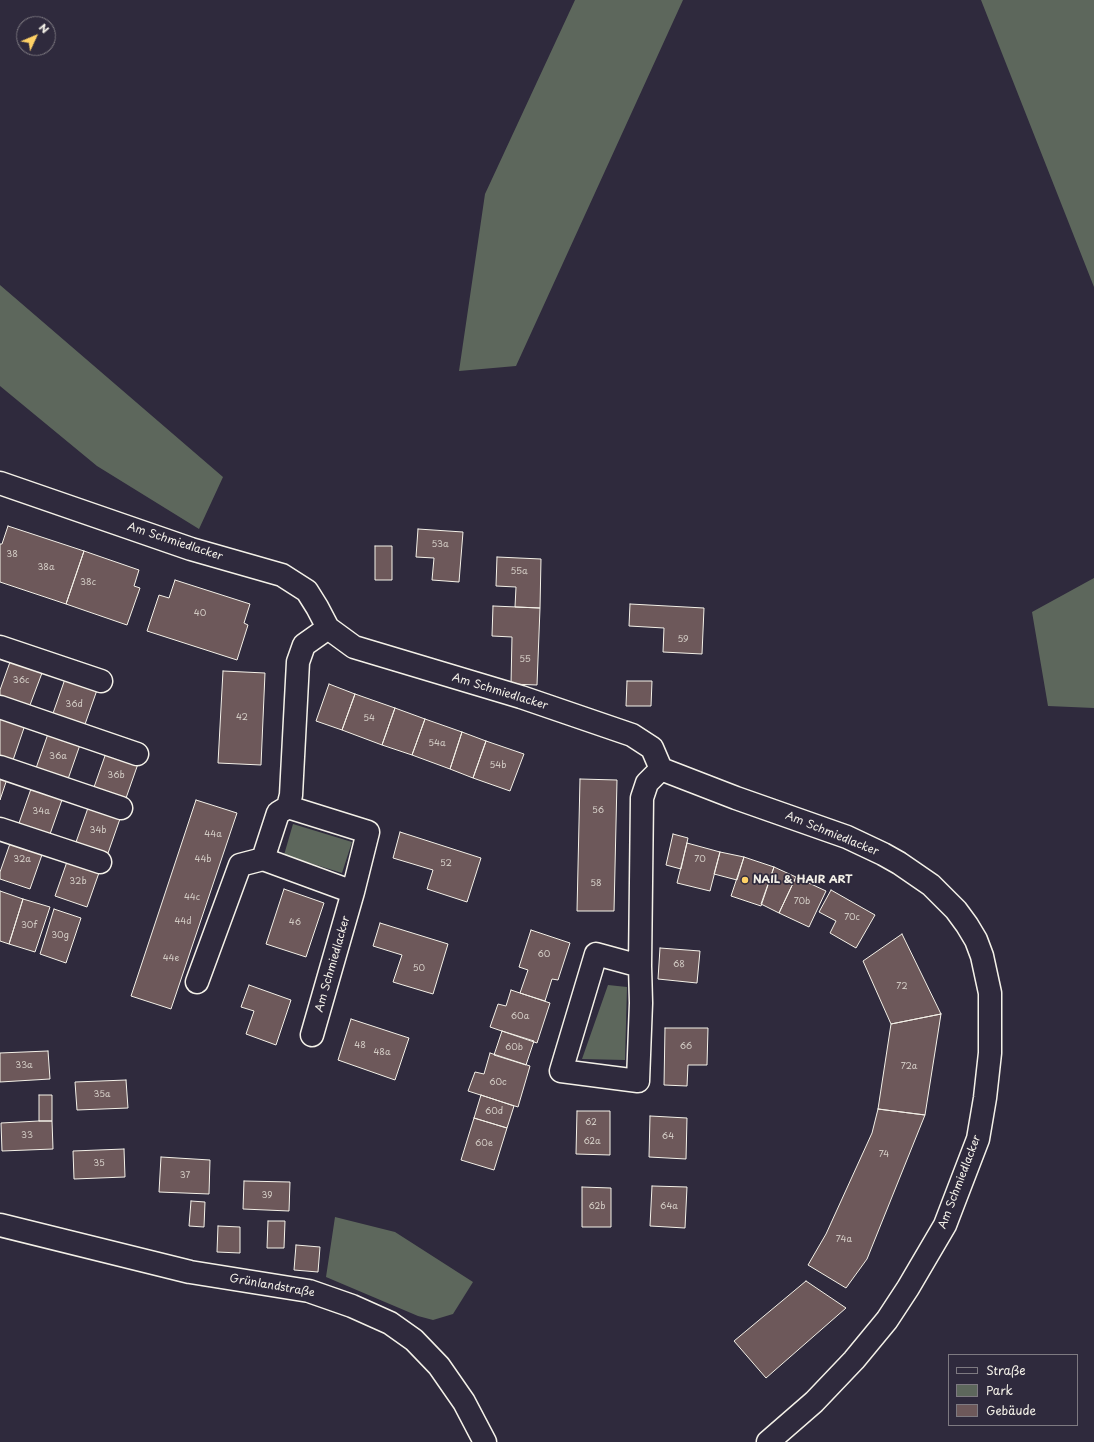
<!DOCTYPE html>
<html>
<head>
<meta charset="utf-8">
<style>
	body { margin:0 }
	#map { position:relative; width:1094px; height:1442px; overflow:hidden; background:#2f2a3d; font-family:"Playpen Sans",sans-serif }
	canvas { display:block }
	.legend { position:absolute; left:948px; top:1354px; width:130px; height:72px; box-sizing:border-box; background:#2f2a3d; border:1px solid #7e7a81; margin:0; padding:5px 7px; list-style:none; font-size:12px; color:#f4f1e8 }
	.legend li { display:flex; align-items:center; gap:8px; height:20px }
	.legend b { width:20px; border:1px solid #7e7a81 }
	.north { position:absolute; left:16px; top:16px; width:40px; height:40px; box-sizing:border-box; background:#2f2a3d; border:1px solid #7e7a81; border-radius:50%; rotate:46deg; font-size:11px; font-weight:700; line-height:16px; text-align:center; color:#f4f1e8 }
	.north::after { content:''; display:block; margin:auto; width:14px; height:18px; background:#ffd166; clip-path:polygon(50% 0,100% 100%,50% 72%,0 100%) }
</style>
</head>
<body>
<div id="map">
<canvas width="1094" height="1442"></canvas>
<ul class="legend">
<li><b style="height:5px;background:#2f2a3d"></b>Straße</li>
<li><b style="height:11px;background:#5d675c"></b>Park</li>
<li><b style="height:11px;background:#6d585a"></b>Gebäude</li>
</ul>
<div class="north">N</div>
</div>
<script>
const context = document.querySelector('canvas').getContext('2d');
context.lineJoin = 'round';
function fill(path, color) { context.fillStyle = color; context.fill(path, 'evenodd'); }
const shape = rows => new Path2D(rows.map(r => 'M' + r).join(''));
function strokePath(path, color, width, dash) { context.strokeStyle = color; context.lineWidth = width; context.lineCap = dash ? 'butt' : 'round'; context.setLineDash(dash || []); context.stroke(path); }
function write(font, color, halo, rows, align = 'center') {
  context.font = font + ' "Playpen Sans",sans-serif'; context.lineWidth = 3.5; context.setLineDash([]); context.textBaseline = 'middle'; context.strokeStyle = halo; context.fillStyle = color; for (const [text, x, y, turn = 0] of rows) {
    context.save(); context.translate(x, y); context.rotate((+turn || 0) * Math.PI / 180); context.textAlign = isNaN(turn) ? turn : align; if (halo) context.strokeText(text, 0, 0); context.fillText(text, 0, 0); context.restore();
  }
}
fill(shape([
	[575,0,683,0,516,366,459,371,485,194],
	[981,0,1094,0,1094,287],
	[0,285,223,477,199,529,97,466,0,386],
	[1094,578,1094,708,1048,706,1032,612],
	[293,824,352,842,342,873,284,855],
	[608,985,627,987,625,1060,582,1059],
	[335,1217,395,1232,473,1282,453,1314,433,1320,418,1316,326,1277]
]), '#5d675c');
const building = shape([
	[8,526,84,551,66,604,0,582,0,544,2,544,8,526],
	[418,529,463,532,459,582,432,580,434,558,416,557,418,529],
	[375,546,392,546,392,580,375,580,375,546],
	[84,551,139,570,134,586,140,588,127,625,66,604,84,551],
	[497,557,541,559,540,608,515,607,516,587,496,586,497,557],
	[175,580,250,604,244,623,248,625,237,660,147,631,159,595,169,598,175,580],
	[630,604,704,608,702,654,663,652,664,628,629,626,630,604],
	[493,606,540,608,537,685,511,684,512,637,492,636,493,606],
	[10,662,42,673,27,713,0,704,0,690,10,662],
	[223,671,265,673,261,765,218,763,223,671],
	[65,679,97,690,83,730,51,719,65,679],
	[627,681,652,681,651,706,626,706,627,681],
	[329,684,355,694,342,730,316,721,329,684],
	[355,694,395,708,382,745,342,730,355,694],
	[395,708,425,719,412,755,382,745,395,708],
	[0,716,25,725,11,766,0,762,0,716],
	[425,719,462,732,450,769,412,755,425,719],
	[49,731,81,742,67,782,35,771,49,731],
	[462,732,486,741,473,778,450,769,462,732],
	[486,741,524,754,510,791,473,778,486,741],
	[107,750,139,761,125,801,93,790,107,750],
	[0,777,7,779,0,800,0,777],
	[580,779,617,780,614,911,577,911,580,779],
	[32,786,63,797,49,837,18,826,32,786],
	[196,800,237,813,171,1009,131,996,196,800],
	[89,805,121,816,107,856,75,845,89,805],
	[400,832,481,858,467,902,427,889,433,870,393,858,400,832],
	[673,834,688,838,681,869,666,865,673,834],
	[12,838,44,849,30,889,0,879,0,872,12,838],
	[687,843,720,852,710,891,677,883,687,843],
	[720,852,744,857,737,880,714,874,720,852],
	[69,856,101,867,87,907,55,896,69,856],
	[744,857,774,867,761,906,731,896,744,857],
	[774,867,796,877,779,913,761,904,774,867],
	[796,877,826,891,809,927,779,913,796,877],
	[284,889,324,903,306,957,266,944,284,889],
	[831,890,875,915,856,948,830,933,836,921,819,912,831,890],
	[0,891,23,899,9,944,0,941,0,891],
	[23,899,50,907,35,952,9,944,23,899],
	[54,909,81,918,66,963,40,954,54,909],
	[380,923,448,944,433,994,393,982,402,955,373,946,380,923],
	[531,930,570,943,558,980,552,979,545,1001,520,993,528,970,519,967,531,930],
	[902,934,941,1014,891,1024,863,961,902,934],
	[660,948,700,951,697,983,658,979,660,948],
	[249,985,291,1000,276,1045,246,1034,254,1011,241,1007,249,985],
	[511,990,550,1003,537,1043,490,1027,498,1004,506,1006,511,990],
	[941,1014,925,1115,878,1109,891,1024,941,1014],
	[351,1019,409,1038,395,1080,338,1060,351,1019],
	[665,1028,708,1028,707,1065,688,1065,687,1086,664,1085,665,1028],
	[502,1031,534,1041,526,1065,494,1055,502,1031],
	[48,1051,50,1079,0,1082,0,1053,48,1051],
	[490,1053,530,1066,518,1107,468,1091,475,1072,484,1074,490,1053],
	[126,1080,128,1108,77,1110,75,1082,126,1080],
	[39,1095,52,1095,52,1121,39,1121,39,1095],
	[481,1095,514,1106,507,1128,474,1118,481,1095],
	[878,1109,925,1115,867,1259,846,1288,808,1265,826,1234,872,1133,878,1109],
	[577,1111,610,1111,610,1155,576,1154,577,1111],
	[650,1116,687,1118,686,1159,649,1157,650,1116],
	[474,1118,507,1128,494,1170,461,1160,474,1118],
	[39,1121,52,1121,53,1149,2,1151,1,1123,39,1121],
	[124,1149,125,1177,74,1179,73,1151,124,1149],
	[161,1157,210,1160,209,1194,159,1192,161,1157],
	[244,1181,290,1182,289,1211,243,1209,244,1181],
	[652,1186,687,1187,685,1228,650,1226,652,1186],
	[582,1187,611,1188,611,1227,582,1227,582,1187],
	[191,1201,205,1202,204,1227,189,1226,191,1201],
	[268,1221,285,1221,284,1248,267,1248,268,1221],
	[218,1226,240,1227,240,1253,217,1252,218,1226],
	[296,1245,320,1247,318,1272,294,1270,296,1245],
	[806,1281,846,1308,766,1378,734,1341,806,1281]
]);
fill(building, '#6d585a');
strokePath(building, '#f4f1e8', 1);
const minor = shape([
	[0,483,191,549,282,575,307,591,317,607,328,628,354,647,521,697,632,735,652,748,661,769,736,798,847,837,883,854,899,863,931,885,956,910,967,925,976,940,982,956,990,993,990,1053,985,1098,978,1139,945,1225,908,1288,887,1320,854,1360,814,1402,768,1442],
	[0,647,101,681],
	[0,707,137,754],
	[0,767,121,808],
	[288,807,368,832,353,892,263,859,278,813,288,807,291,795,298,662,304,645,328,628],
	[0,829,100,862],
	[640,966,596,954,561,1071,638,1081,641,1003,640,966,642,798,647,783,661,769],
	[197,982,240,865,263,859],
	[312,1035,353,892],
	[0,1225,190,1272,309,1291,352,1306,390,1323,414,1340,439,1366,464,1402,485,1442]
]);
strokePath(minor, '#f4f1e8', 25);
strokePath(minor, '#2f2a3d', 22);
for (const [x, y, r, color] of [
	[745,880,4,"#ffd166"]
]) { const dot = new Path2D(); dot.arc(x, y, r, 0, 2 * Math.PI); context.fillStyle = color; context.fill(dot); strokePath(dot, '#2f2a3d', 1.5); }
write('9px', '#d2cbc4', null, [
	["53a",440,545],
	["38",12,555],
	["38a",46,568],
	["55a",519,572],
	["38c",88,583],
	["40",200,614],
	["59",683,640],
	["55",525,660],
	["36c",21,681],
	["36d",74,705],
	["42",242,718],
	["54",369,719],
	["54a",437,744],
	["36a",58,757],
	["54b",498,766],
	["36b",116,776],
	["56",598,811],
	["34a",41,812],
	["34b",98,831],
	["44a",213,835],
	["32a",22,860],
	["44b",203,860],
	["70",700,860],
	["52",446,864],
	["32b",78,882],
	["58",596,884],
	["44c",192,898],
	["70b",802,902],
	["70c",852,918],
	["44d",183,922],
	["46",295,923],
	["30f",29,926],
	["30g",60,936],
	["60",544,955],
	["44e",171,959],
	["68",679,965],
	["50",419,969],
	["72",902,987],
	["60a",520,1017],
	["48",360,1046],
	["66",686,1047],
	["60b",514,1048],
	["48a",382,1053],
	["33a",24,1066],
	["72a",909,1067],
	["60c",498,1083],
	["35a",102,1095],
	["60d",494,1112],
	["62",591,1123],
	["33",27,1136],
	["64",668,1137],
	["62a",592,1142],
	["60e",484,1144],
	["74",884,1155],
	["35",99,1164],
	["37",185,1176],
	["39",267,1196],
	["62b",597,1207],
	["64a",669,1207],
	["74a",844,1240]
]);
write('11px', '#f4f1e8', '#2f2a3d', [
	["Am Schmiedlacker",175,542,18],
	["Am Schmiedlacker",500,692,17],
	["Am Schmiedlacker",832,834,22],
	["Am Schmiedlacker",333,964,-74],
	["Am Schmiedlacker",960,1182,-69],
	["Grünlandstraße",272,1286,10]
]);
write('bold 11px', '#f4f1e8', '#2f2a3d', [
	["NAIL & HAIR ART",753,880]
], 'left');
</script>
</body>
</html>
